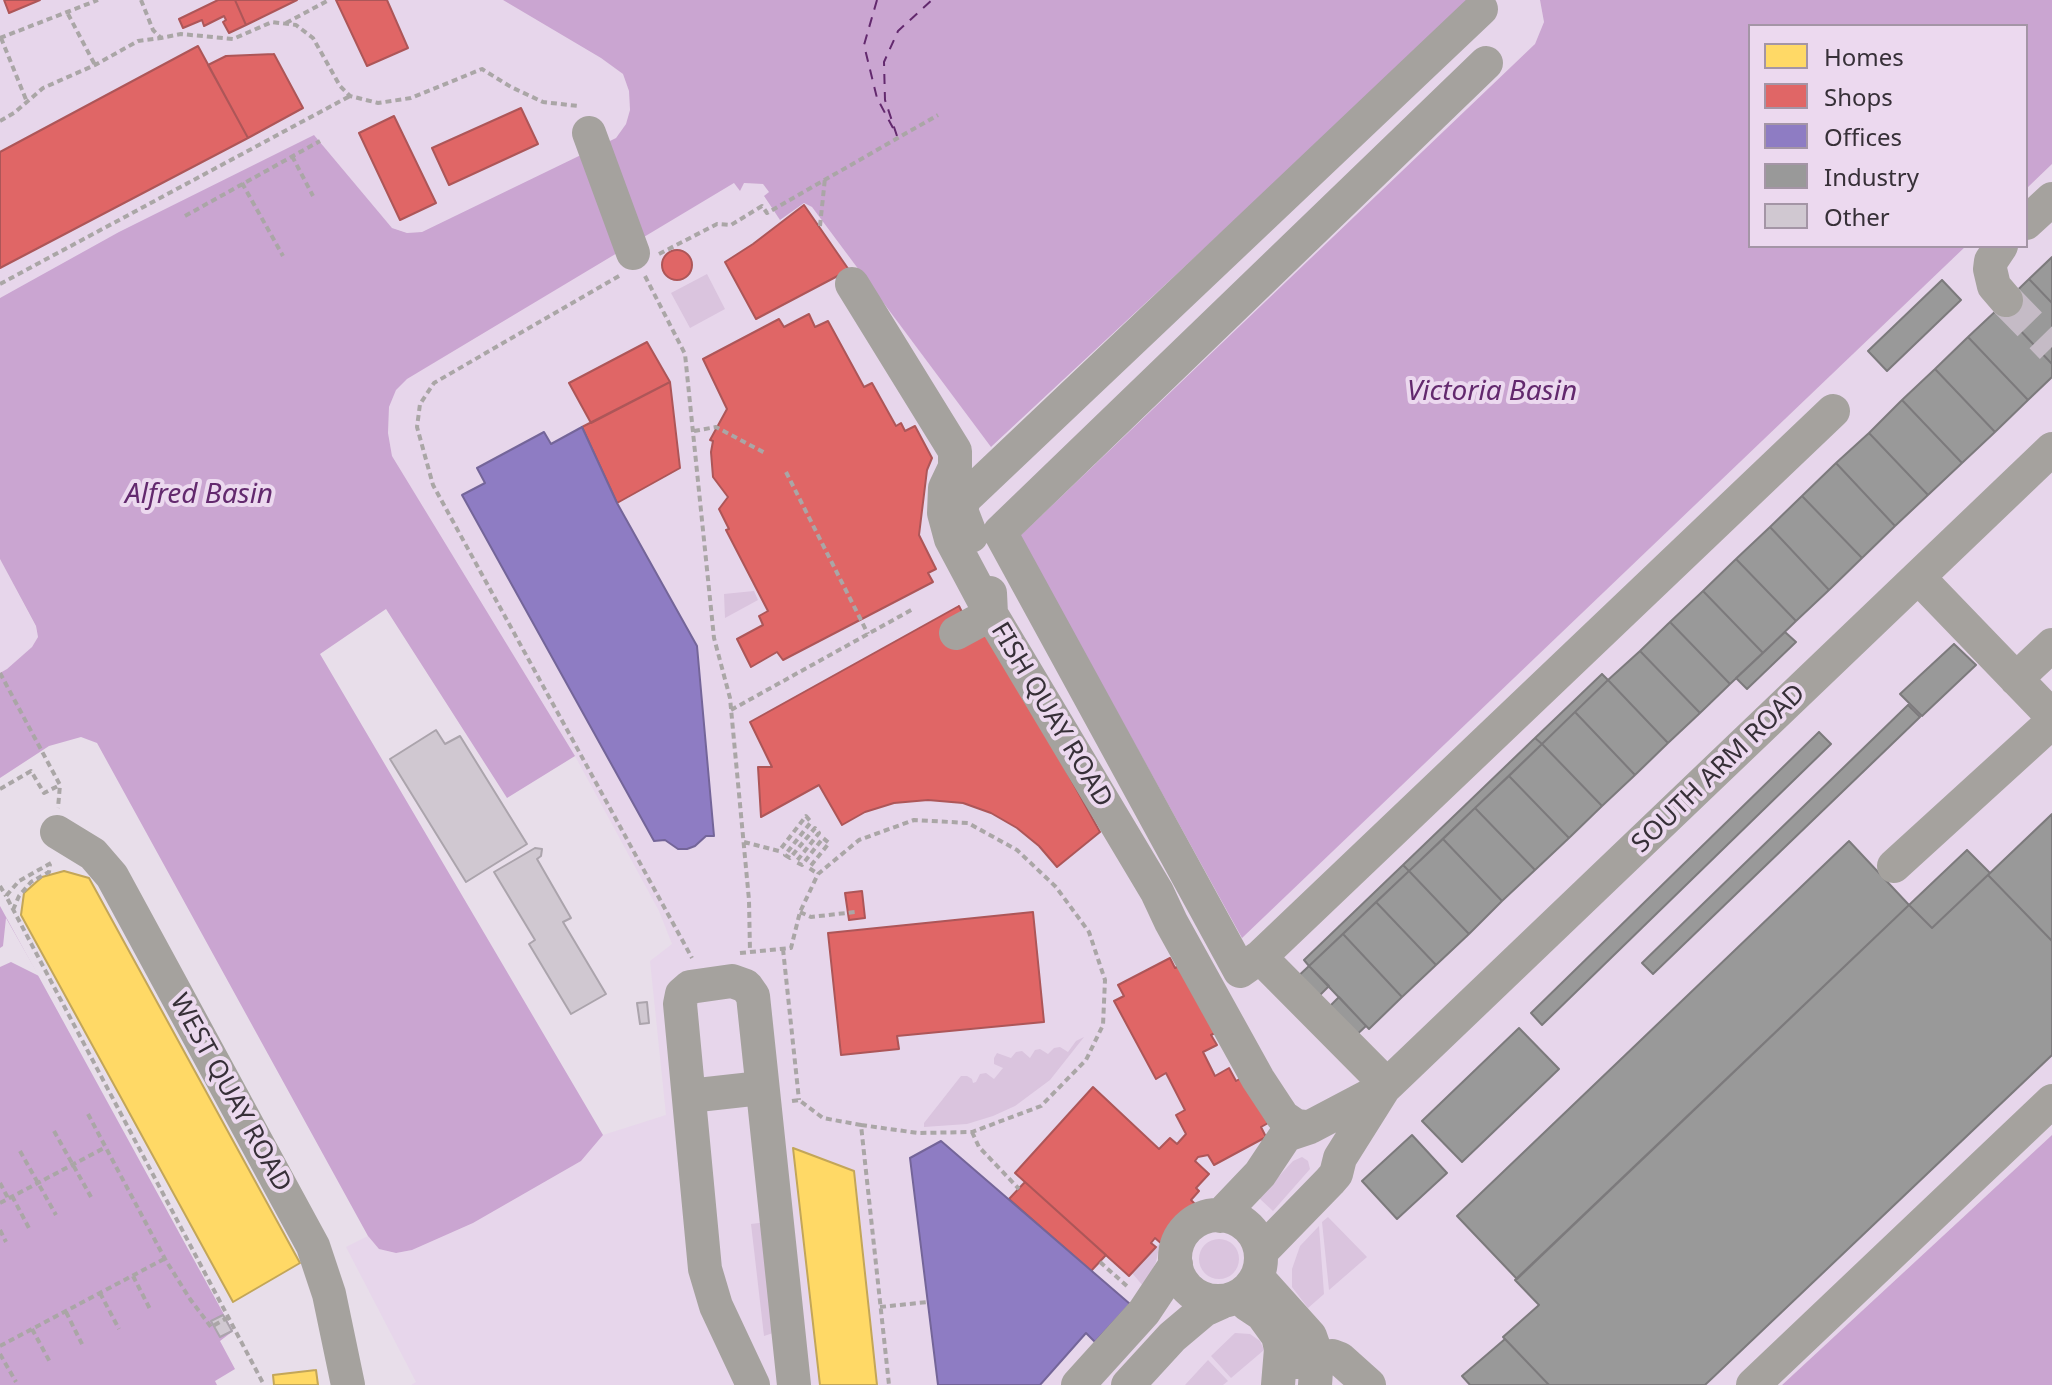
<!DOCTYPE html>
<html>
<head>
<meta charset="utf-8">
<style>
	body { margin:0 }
	#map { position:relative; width:2052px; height:1385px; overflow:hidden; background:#e8deea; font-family:"Noto Sans",sans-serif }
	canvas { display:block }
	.legend { position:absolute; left:1748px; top:24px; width:280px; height:224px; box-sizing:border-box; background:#ecd9ef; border:2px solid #a495a6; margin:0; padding:10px 14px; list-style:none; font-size:24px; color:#373038 }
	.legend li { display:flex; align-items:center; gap:16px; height:40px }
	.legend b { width:40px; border:2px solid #a495a6 }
</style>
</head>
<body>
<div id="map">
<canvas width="2052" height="1385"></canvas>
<ul class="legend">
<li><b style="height:22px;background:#ffd966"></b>Homes</li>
<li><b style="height:22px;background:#e06666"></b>Shops</li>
<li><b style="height:22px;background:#8e7cc3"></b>Offices</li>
<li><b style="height:22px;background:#999"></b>Industry</li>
<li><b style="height:22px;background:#d0c8d1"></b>Other</li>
</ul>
</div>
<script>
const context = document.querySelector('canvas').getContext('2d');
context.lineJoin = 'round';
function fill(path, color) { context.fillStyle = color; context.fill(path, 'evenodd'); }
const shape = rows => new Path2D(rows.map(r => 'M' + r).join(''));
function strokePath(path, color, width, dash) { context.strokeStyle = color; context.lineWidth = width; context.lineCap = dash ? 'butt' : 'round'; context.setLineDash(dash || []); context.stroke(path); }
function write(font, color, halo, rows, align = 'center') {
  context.font = font + ' "Noto Sans",sans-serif'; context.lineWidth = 8; context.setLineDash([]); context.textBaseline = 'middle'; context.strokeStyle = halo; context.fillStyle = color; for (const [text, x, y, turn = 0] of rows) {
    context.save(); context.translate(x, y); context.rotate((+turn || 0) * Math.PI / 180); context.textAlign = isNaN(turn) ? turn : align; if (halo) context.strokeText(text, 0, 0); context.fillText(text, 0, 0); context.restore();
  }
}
fill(shape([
	[0,0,503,0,601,58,623,74,629,91,630,110,626,124,616,138,422,232,407,233,392,228,314,135,0,298],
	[1471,0,1540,0,1544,22,1535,44,1242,937,1966,246,2026,246,2026,189,2052,164,2052,1135,1782,1385,411,1385,416,1382,346,1247,368,1236,380,1249,396,1253,412,1250,473,1223,581,1161,603,1135,666,1115,650,961,672,944,659,911,575,756,392,456,388,433,389,407,396,390,407,379,734,183,740,191,744,183,763,184,769,192,764,197,780,220,804,203,812,207,992,447],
	[0,559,36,627,38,637,32,647,7,669,0,673]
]), '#e7d6eb');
fill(shape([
	[707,274,725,309,690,328,671,293],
	[754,591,758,600,725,618,724,594],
	[1084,1037,1050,1080,1015,1106,993,1116,967,1124,924,1127,924,1123,961,1076,967,1076,972,1079,973,1083,976,1082,980,1074,986,1073,994,1079,1003,1068,994,1064,994,1058,997,1053,1011,1058,1016,1052,1022,1051,1030,1058,1035,1050,1040,1049,1048,1054,1054,1048,1060,1047,1068,1052,1076,1041],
	[1302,1157,1308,1161,1310,1169,1273,1211,1259,1198,1293,1161],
	[1328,1217,1367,1257,1329,1290,1322,1222],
	[767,1222,779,1331,764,1336,751,1224],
	[1319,1226,1324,1294,1308,1308,1292,1287,1292,1269,1300,1246],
	'1199 1259a20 20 0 1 1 40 0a20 20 0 1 1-40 0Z',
	[1160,1243,1156,1262,1144,1287,1132,1273],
	[1235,1333,1250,1334,1260,1341,1264,1350,1231,1378,1211,1356],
	[1208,1360,1228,1381,1223,1385,1185,1385]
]), '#dac4de');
fill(shape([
	[503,0,1471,0,991,447,812,207,804,203,780,220,764,196,769,192,763,184,744,183,740,191,734,183,407,379,396,390,389,407,388,433,392,456,575,756,507,798,386,609,320,654,603,1135,581,1161,473,1223,412,1250,396,1253,379,1249,368,1236,97,743,81,737,49,746,0,778,0,673,7,669,32,647,38,637,36,626,0,559,0,298,119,232,314,135,392,228,407,233,422,232,616,138,626,124,630,110,629,91,623,74,601,58],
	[1540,0,2052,0,2052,164,2026,189,2026,26,1750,26,1750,246,1966,246,1242,938,1020,536,1535,44,1544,22],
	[0,906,233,1331,220,1341,235,1369,215,1381,217,1385,0,1385],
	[2052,1135,2052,1385,1782,1385]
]), '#caa5d1');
fill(shape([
	[6,918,39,976,11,962,0,967,0,948,3,946]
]), '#e8deea');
const homes = shape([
	[64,871,89,878,300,1263,233,1302,21,915,24,893,42,877,64,871],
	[793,1148,854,1171,877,1385,820,1385,793,1148],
	[316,1370,318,1385,274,1385,273,1375,316,1370]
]);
fill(homes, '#ffd966');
strokePath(homes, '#c3a658', 2);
const shops = shape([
	[4,0,40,0,9,13,4,0],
	[218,0,235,0,246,25,229,33,223,22,226,20,224,16,204,26,202,20,183,28,179,19,218,0],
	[235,0,297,0,246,25,235,0],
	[336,0,387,0,408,48,367,66,336,0],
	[198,46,248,138,0,268,0,152,198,46],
	[274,54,303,108,248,138,208,65,226,56,274,54],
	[521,108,538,144,449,185,432,148,521,108],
	[394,116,436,203,400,220,359,133,394,116],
	[804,205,849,270,756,319,725,262,753,244,804,205],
	'662 265a15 15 0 1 1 30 0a15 15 0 1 1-30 0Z',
	[809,314,815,327,828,321,864,387,872,383,896,426,901,423,905,431,915,426,932,458,927,470,919,535,936,569,928,573,933,582,783,660,777,652,751,667,737,639,763,625,759,616,768,611,726,530,729,529,719,509,728,497,713,477,711,452,713,441,710,440,727,409,703,359,779,319,784,327,809,314],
	[647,342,670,382,591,423,569,383,647,342],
	[670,382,680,468,617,503,582,427,670,382],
	[959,606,970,628,991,619,1007,663,1100,832,1057,867,1039,846,1017,828,991,813,963,803,928,800,894,803,865,812,842,825,819,785,761,817,758,767,772,767,750,722,959,606],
	[862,891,865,918,849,920,845,893,862,891],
	[1033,912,1044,1022,897,1036,899,1049,841,1055,828,933,1033,912],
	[1170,958,1175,968,1185,963,1221,1030,1211,1035,1217,1045,1203,1052,1215,1076,1229,1068,1236,1081,1245,1076,1270,1122,1261,1127,1266,1137,1214,1165,1208,1155,1198,1157,1195,1161,1209,1174,1196,1188,1199,1191,1191,1200,1198,1207,1163,1245,1155,1238,1151,1243,1156,1247,1129,1276,1015,1173,1093,1087,1159,1149,1170,1138,1177,1144,1186,1134,1176,1115,1185,1110,1166,1073,1156,1079,1114,1001,1124,996,1118,985,1170,958],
	[1025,1182,1106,1255,1091,1271,1009,1199,1025,1182]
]);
fill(shops, '#e06666');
strokePath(shops, '#ad5658', 2);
const offices = shape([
	[582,427,617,503,697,646,714,836,706,836,695,846,687,849,678,849,665,840,654,841,462,495,485,483,477,468,544,432,551,444,582,427],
	[941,1141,1130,1304,1095,1342,1086,1333,1040,1385,938,1385,910,1158,941,1141]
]);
fill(offices, '#8e7cc3');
strokePath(offices, '#746599', 2);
const industry = shape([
	[2052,257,2052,303,2029,279,2052,257],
	[2029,279,2052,303,2052,364,1999,308,2029,279],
	[1942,280,1961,300,1887,371,1868,351,1942,280],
	[1999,308,2052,364,2052,377,2028,400,1968,337,1999,308],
	[1968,337,2028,400,1995,432,1935,369,1968,337],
	[1935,369,1995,432,1962,463,1902,400,1935,369],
	[1902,400,1962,463,1928,495,1869,433,1902,400],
	[1869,433,1928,495,1895,526,1836,463,1869,433],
	[1836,463,1895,526,1862,558,1802,496,1836,463],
	[1802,496,1862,558,1829,590,1770,527,1802,496],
	[1770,527,1829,590,1796,621,1736,559,1770,527],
	[1736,559,1796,621,1763,653,1703,591,1736,559],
	[1703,591,1763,653,1730,684,1670,622,1703,591],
	[1670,622,1730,684,1700,713,1640,651,1670,622],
	[1785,632,1796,642,1747,689,1736,678,1785,632],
	[1954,644,1976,665,1922,716,1900,694,1954,644],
	[1640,651,1700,713,1668,743,1608,680,1640,651],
	[1602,674,1608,680,1542,744,1535,738,1602,674],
	[1608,680,1668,743,1635,775,1575,712,1608,680],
	[1908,705,1920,717,1653,974,1642,963,1908,705],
	[1575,712,1635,775,1602,806,1542,744,1575,712],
	[1819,732,1831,744,1542,1025,1531,1013,1819,732],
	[1535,738,1542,744,1409,871,1403,865,1535,738],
	[1542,744,1602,806,1569,838,1509,776,1542,744],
	[1509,776,1569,838,1535,870,1475,808,1509,776],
	[1475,808,1535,870,1502,901,1443,839,1475,808],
	[2052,814,2052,941,1988,875,2052,814],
	[1443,839,1502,901,1469,934,1409,871,1443,839],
	[1849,841,1909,905,1517,1279,1457,1216,1849,841],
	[1967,850,1990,873,1932,928,1909,905,1967,850],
	[1403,865,1409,871,1309,966,1304,960,1403,865],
	[1409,871,1469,934,1436,965,1376,902,1409,871],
	[1988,875,2052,941,2052,1055,1705,1385,1549,1385,1503,1337,1539,1305,1515,1280,1909,905,1932,928,1988,875],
	[1376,902,1436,965,1402,997,1343,934,1376,902],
	[1343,934,1402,997,1369,1029,1309,966,1343,934],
	[1309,966,1329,986,1313,1002,1293,981,1309,966],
	[1339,997,1366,1026,1352,1039,1325,1011,1339,997],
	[1519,1028,1559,1069,1462,1162,1422,1121,1519,1028],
	[1412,1135,1447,1173,1397,1219,1362,1181,1412,1135],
	[1505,1339,1549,1385,1470,1385,1462,1376,1505,1339]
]);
fill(industry, '#999');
strokePath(industry, '#7c7a7c', 2);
strokePath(shape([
	[877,0,864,45,877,98,893,128],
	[897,136,885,100,884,62,898,31,932,0]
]), '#63296e', 2, [10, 8]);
const building = shape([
	[436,730,445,744,460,736,527,844,466,882,390,759,436,730],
	[535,848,542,849,541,856,537,859,571,918,563,922,606,994,571,1014,529,944,535,940,494,872,535,848],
	[647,1002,649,1023,640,1024,637,1003,647,1002],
	[223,1315,232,1331,220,1337,211,1321,223,1315]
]);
fill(building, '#d0c8d1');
strokePath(building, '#aba4ac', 2);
strokePath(shape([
	[2006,300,2052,347]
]), '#c5bbc6', 34, [34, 17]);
strokePath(shape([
	[141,0,153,30,161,38,181,34,233,39,272,22,296,25,313,38,340,86,350,96,378,103,411,98,482,69,511,87,543,102,578,106],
	[68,14,95,65],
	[286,23,329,0],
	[0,38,98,0],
	[1,38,27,102],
	[0,121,14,113,43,88,95,65,138,41,161,38],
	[292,156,313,196],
	[242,183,283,256],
	[185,216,320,141],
	[820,226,825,178],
	[659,254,717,224,731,225,762,206,767,213,938,115],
	[619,276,434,383,420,404,417,427,433,485,692,958],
	[645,276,685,354,714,638,730,698,749,900,750,952],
	[0,284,350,96],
	[694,431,716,427,765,453],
	[786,472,868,634],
	[0,673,60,785,58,808],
	[731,710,913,609],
	[0,789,31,771,44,793,60,785],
	[744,842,779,851,806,816,811,822,785,855,790,858,815,828,819,833,796,862,802,865,823,838,829,843,809,868,818,874],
	[51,863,19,881,6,896,264,1385],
	[0,886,6,896],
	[13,910,19,896,31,882,49,872,50,864],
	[800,912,811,917,855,912],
	[783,949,799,1100],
	[740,953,791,948,800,912,818,874,859,840,914,820,968,823,1017,850,1056,887,1089,932,1105,980,1103,1025,1086,1060,1041,1106,972,1132,918,1133,861,1125],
	[792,1101,799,1100,823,1118,861,1125,889,1385],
	[88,1114,165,1259,190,1299,211,1327,229,1317],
	[54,1131,91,1197],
	[972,1132,979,1147,1019,1189],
	[20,1151,56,1215],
	[0,1183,8,1198],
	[12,1196,30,1230],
	[0,1203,106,1147],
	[0,1230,6,1242],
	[1100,1262,1128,1287],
	[133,1276,151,1311],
	[100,1293,119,1329],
	[880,1307,928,1302],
	[66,1312,83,1346],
	[32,1329,51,1364],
	[0,1346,164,1259],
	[0,1354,16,1382]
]), '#aaa6a6', 4, [6, 4]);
strokePath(shape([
	[1486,63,1000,532,1240,971,1260,957,1833,411],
	[589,133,633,253],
	[2026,223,2052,199],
	[2001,246,1991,261,1990,269,1994,286,2006,300],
	[852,284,955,451,955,467,945,488,944,513,951,539,991,614,1157,892,1171,922,1258,1079,1283,1117,1296,1126,1305,1127],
	[971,536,961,510,964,499,1481,9],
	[1919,578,2052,716],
	[956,633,991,614,990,593],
	[2016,679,2052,645],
	[57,832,93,854,112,876,313,1246,329,1294,348,1385],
	[1894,866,2052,722],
	[1260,957,1387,1085],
	[689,1096,761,1088],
	'1175 1258a43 43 0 1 1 86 0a43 43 0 1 1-86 0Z',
	[1220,1216,1260,1174,1286,1135,1310,1127,1384,1088],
	[1261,1252,1330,1181,1336,1174,1340,1158,1384,1088,2052,449],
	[1257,1277,1310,1336,1317,1356,1315,1385],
	[1247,1304,1262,1314,1278,1336,1281,1349,1278,1385],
	[1297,1362,1332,1356,1340,1359,1369,1385],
	[753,1385,716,1306,705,1269,680,1004,682,994,690,987,732,981,746,986,753,996,794,1385],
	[1078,1385,1144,1312,1176,1264],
	[1128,1385,1172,1337,1204,1310,1224,1301],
	[1753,1385,2052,1101]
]), '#a5a29e', 34);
write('26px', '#373038', '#ecd9ef', [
	["FISH QUAY ROAD",1051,715,59],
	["SOUTH ARM ROAD",1719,769,-44],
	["WEST QUAY ROAD",230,1093,61]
]);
write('italic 28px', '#63296e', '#ecd9ef', [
	["Victoria Basin",1492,392],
	["Alfred Basin",199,495]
]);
</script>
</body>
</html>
